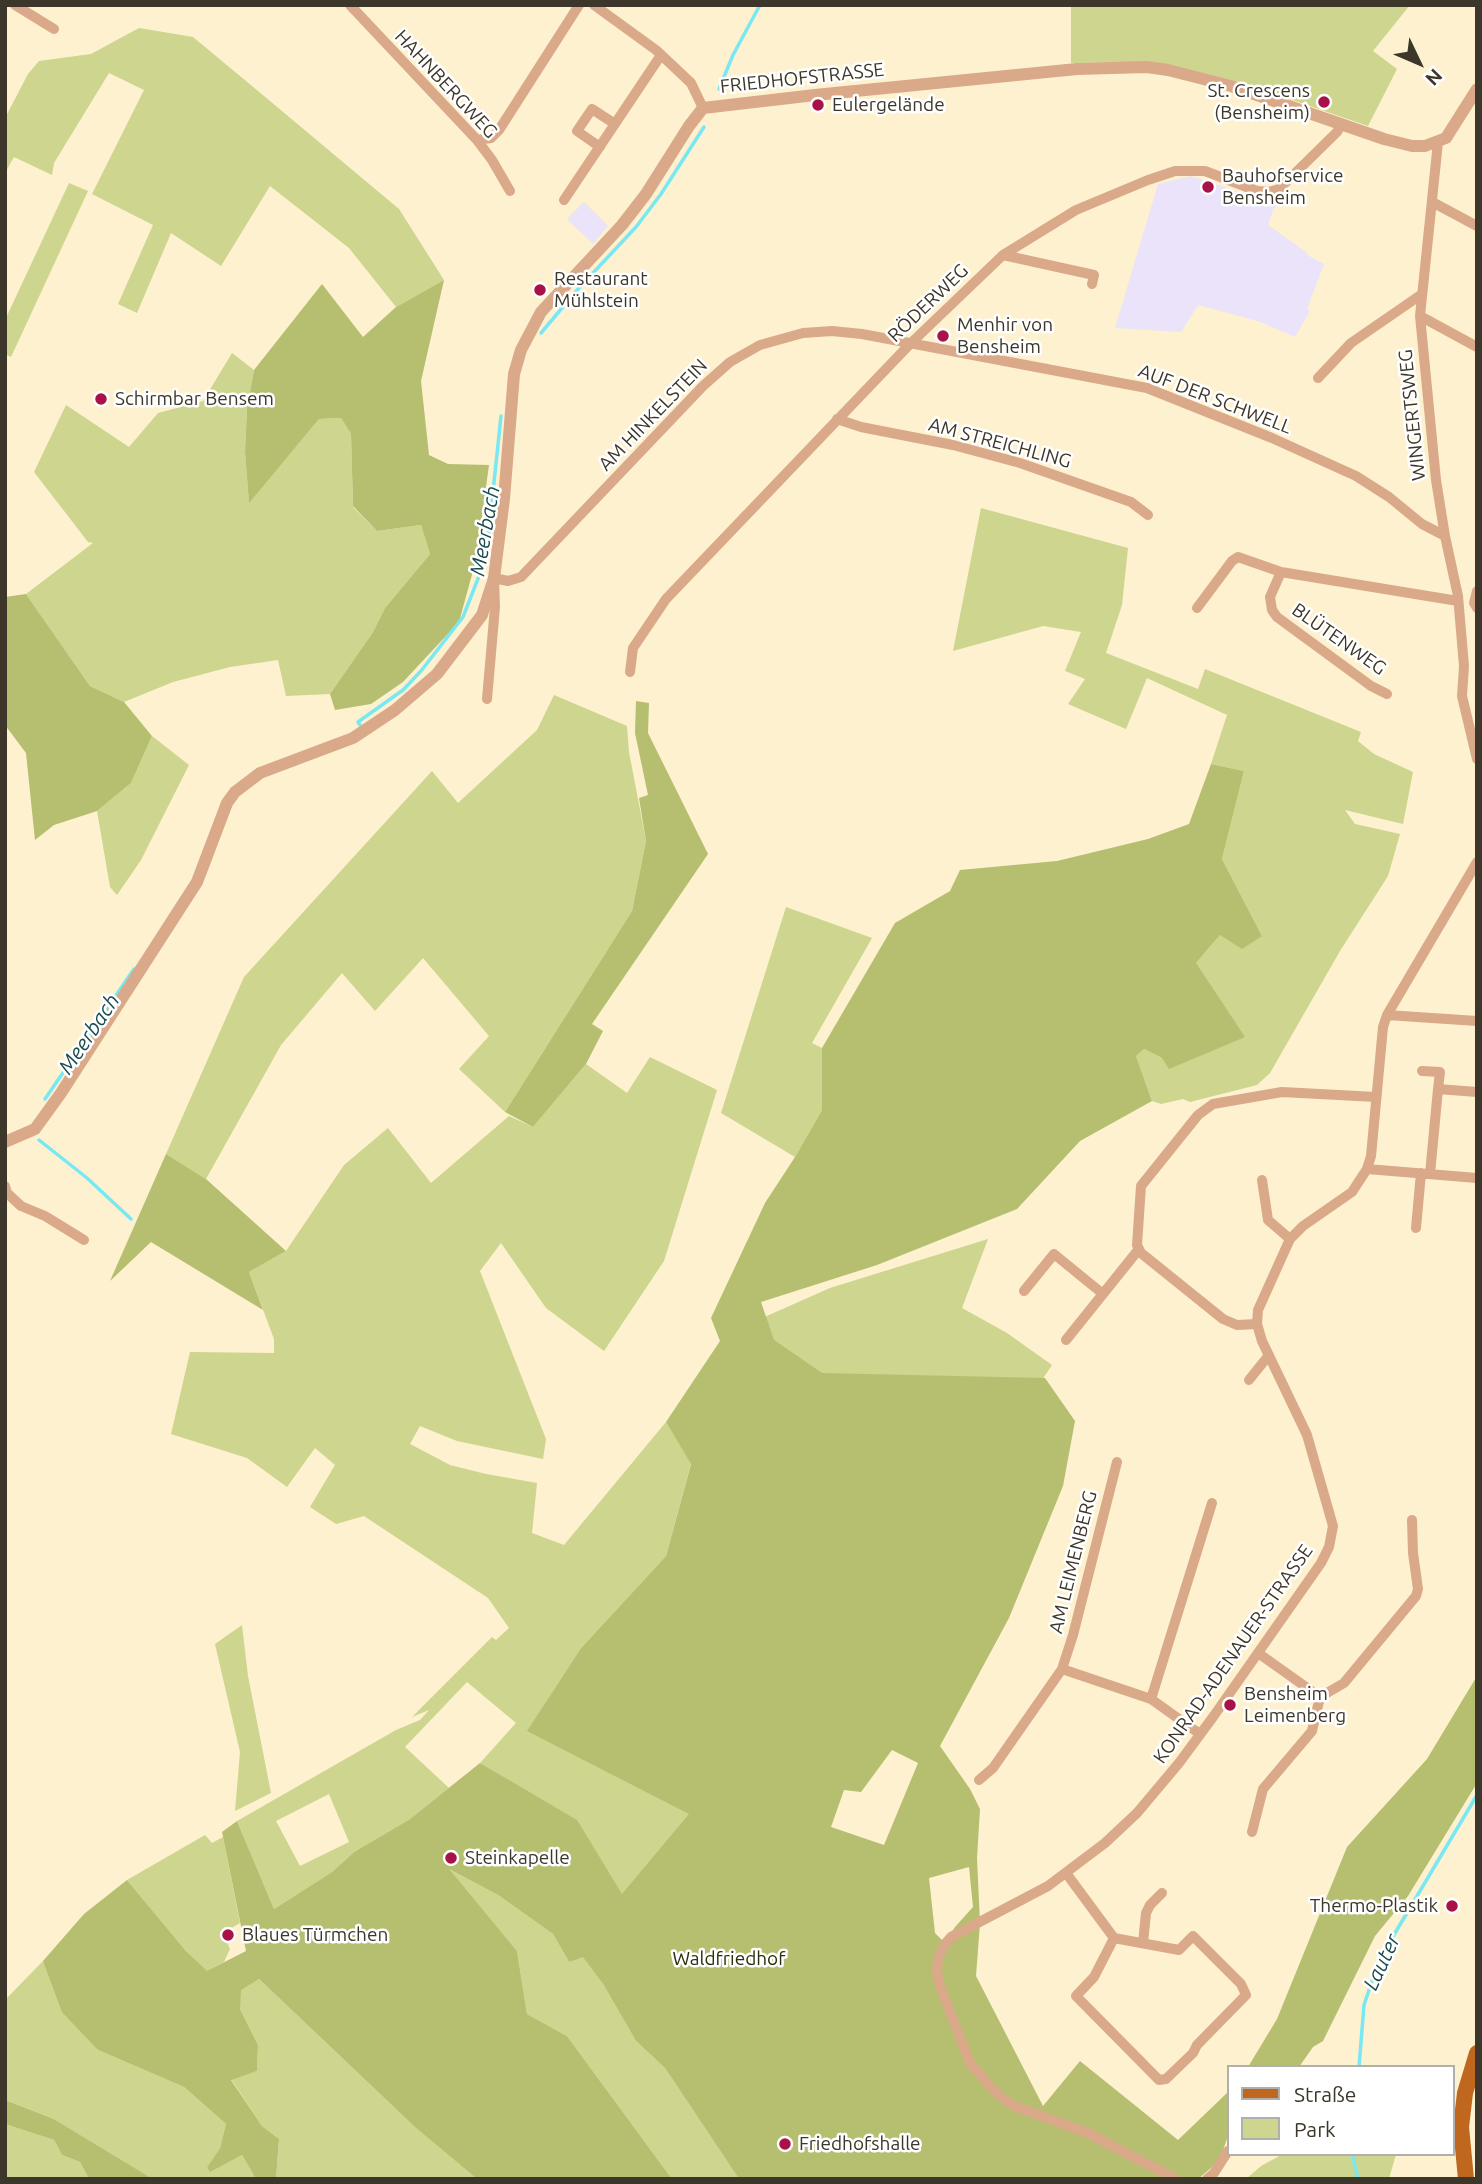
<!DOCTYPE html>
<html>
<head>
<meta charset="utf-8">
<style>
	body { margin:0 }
	#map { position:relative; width:1482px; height:2184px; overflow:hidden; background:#fdf1cf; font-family:Ubuntu,sans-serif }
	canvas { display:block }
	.frame { position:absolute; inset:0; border:7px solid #3c372a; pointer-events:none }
	.legend { position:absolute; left:1227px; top:2065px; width:228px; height:91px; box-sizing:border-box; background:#fff; border:2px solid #b1afaa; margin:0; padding:9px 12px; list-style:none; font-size:21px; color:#3c372a }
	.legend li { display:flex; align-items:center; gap:14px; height:35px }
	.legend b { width:35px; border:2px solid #b1afaa }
	.north { position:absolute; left:1384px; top:28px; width:70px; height:70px; -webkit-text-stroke:5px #fff; paint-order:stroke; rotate:134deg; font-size:19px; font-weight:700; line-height:28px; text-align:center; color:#3c372a }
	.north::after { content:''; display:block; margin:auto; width:24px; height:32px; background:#3c372a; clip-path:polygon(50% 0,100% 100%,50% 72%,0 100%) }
</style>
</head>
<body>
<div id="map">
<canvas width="1482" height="2184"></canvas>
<div class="frame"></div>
<ul class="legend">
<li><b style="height:9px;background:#bf671f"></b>Straße</li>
<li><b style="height:19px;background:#cdd58f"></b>Park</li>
</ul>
<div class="north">N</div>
</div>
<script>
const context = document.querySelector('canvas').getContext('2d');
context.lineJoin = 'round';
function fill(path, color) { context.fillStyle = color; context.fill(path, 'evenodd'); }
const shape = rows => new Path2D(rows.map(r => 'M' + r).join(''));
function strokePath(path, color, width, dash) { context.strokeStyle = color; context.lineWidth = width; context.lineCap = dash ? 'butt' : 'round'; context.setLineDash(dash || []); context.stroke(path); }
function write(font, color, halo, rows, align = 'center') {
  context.font = font + ' Ubuntu,sans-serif'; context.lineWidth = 5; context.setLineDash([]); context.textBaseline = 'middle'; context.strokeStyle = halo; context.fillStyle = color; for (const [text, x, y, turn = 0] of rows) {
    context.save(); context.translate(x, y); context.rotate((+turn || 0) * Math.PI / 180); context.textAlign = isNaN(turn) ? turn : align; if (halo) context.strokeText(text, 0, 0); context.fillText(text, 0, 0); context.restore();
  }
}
fill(shape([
	[1191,176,1278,205,1273,210,1268,225,1307,253,1307,255,1324,264,1307,309,1310,311,1295,337,1258,321,1198,305,1181,332,1115,328,1158,184],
	[584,202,608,226,593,244,567,219]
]), '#eae3f9');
fill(shape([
	[1071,5,1410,5,1373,51,1397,69,1368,126,1243,83,1171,65,1153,62,1071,63],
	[139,28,193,37,264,96,399,209,444,280,396,307,349,248,270,186,221,266,171,233,137,313,118,304,153,225,92,194,144,90,109,73,54,163,52,175,14,157,5,173,5,118,28,74,39,61,91,54],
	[69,183,88,191,11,357,5,354,5,320],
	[232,353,254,370,247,408,245,452,249,502,319,419,341,418,351,434,353,507,377,531,421,525,430,554,385,608,373,632,330,694,286,696,278,660,230,667,173,682,124,702,90,686,26,594,93,543,88,542,34,472,66,405,129,447,158,413,203,401],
	[981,508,1128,548,1122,605,1106,653,1198,689,1205,669,1361,732,1358,741,1374,754,1413,772,1403,824,1345,810,1355,824,1400,834,1388,876,1340,951,1270,1073,1257,1085,1190,1102,1183,1099,1161,1104,1152,1101,1136,1056,1144,1049,1162,1058,1196,963,1220,935,1262,936,1222,859,1244,771,1211,764,1227,715,1147,678,1126,729,1068,704,1085,679,1065,671,1081,632,1043,626,953,651],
	[554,695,627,726,629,752,646,841,632,911,505,1112,459,1069,489,1036,423,958,375,1011,342,973,281,1045,206,1179,166,1154,244,977,432,771,458,803,537,730],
	[152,736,189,765,141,860,117,895,110,887,97,811,131,783],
	[786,907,872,938,812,1043,822,1048,822,1110,795,1157,721,1113],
	[650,1057,717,1090,664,1261,604,1351,546,1308,501,1243,480,1271,546,1439,543,1459,457,1441,420,1426,410,1444,450,1465,486,1474,537,1483,532,1533,564,1545,666,1422,691,1463,666,1556,582,1647,714,1789,622,1895,596,1854,516,1785,480,1763,516,1723,467,1682,405,1747,449,1788,410,1819,354,1852,332,1872,274,1909,237,1821,396,1730,420,1720,429,1710,412,1717,492,1637,496,1640,509,1628,488,1598,364,1516,336,1524,310,1507,335,1465,315,1448,287,1487,247,1458,171,1434,190,1352,274,1353,274,1339,249,1272,286,1251,344,1165,388,1128,431,1183,509,1116,533,1127,586,1064,627,1093],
	[329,1794,349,1842,300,1866,276,1821],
	[988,1239,962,1308,1007,1333,1052,1365,1042,1380,807,1443,760,1319,830,1288],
	[242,1625,248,1676,271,1793,235,1811,240,1752,215,1644],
	[205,1835,212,1843,223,1837,240,1923,223,1933,230,1949,224,1962,206,1972,186,1951,127,1880],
	[447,1868,498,1895,553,1934,569,1962,583,1956,603,1984,636,2041,665,2068,739,2179,672,2179,567,2036,527,2014,517,1951],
	[43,1961,98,2050,184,2087,226,2124,220,2148,207,2167,211,2171,242,2155,256,2179,153,2179,54,2119,5,2100,5,2000],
	[259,1979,416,2128,477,2179,276,2179,279,2139,262,2126,231,2079,257,2071,258,2045,240,2009,240,1990],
	[5,2124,54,2140,62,2155,80,2162,89,2179,5,2179],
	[1283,2154,1396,2154,1389,2179,1246,2179,1261,2166]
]), '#cdd58f');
fill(shape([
	[444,280,421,381,429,455,448,464,489,465,476,560,459,622,403,682,371,704,335,710,330,694,373,632,385,608,430,554,421,525,377,531,353,506,351,434,341,418,319,419,249,503,245,452,247,408,254,370,322,284,363,337,396,307],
	[26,594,90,686,124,702,152,736,131,783,97,811,54,825,35,840,26,753,5,725,5,597],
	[636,701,649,703,648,733,708,854,592,1024,603,1031,586,1064,533,1127,505,1112,632,911,646,841,639,798,648,795,635,733],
	[1211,764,1244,771,1222,859,1262,936,1242,949,1220,935,1196,963,1245,1037,1169,1069,1162,1058,1144,1049,1136,1056,1152,1101,1080,1141,1017,1209,877,1265,761,1302,774,1340,822,1373,1045,1378,1075,1421,1063,1486,1009,1618,940,1746,970,1789,980,1809,977,1858,980,1923,976,1976,1043,2106,1080,2061,1178,2140,1228,2092,1228,2136,1221,2156,1211,2168,1198,2179,739,2179,665,2068,636,2041,603,1984,583,1957,569,1962,553,1934,498,1895,449,1869,517,1951,527,2014,567,2036,672,2179,477,2179,416,2128,259,1979,241,1990,240,2009,258,2045,257,2071,231,2080,262,2126,279,2139,276,2179,256,2179,242,2155,210,2172,207,2167,220,2148,226,2124,184,2087,98,2050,62,2012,43,1961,84,1914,127,1880,186,1951,207,1971,246,1951,222,1832,237,1821,274,1909,332,1872,354,1852,410,1819,480,1763,577,1820,622,1894,689,1814,527,1731,582,1647,666,1556,691,1464,666,1422,720,1341,711,1318,765,1203,795,1157,822,1110,822,1048,895,923,950,891,960,870,1057,861,1148,839,1189,824],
	[892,1750,918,1763,884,1845,831,1827,844,1790,861,1792],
	[969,1867,973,1907,955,1927,945,1943,935,1933,929,1878],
	[166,1154,206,1179,286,1251,249,1272,263,1310,151,1242,110,1281],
	[1477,1676,1477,1783,1408,1896,1375,1936,1323,2041,1313,2047,1299,2067,1248,2067,1277,2019,1347,1847,1427,1759],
	[5,2100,54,2119,153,2179,89,2179,80,2162,62,2155,54,2140,5,2124]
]), '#b6be70');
strokePath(shape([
	[719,89,733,55,760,5],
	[541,333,578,289,636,227,661,194,704,127],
	[360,725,358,722,403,690,421,671,463,617,481,571,488,539,501,416],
	[45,1099,134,969],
	[39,1140,87,1178,131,1219],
	[1359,2067,1364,2005,1379,1960,1477,1795],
	[1352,2154,1358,2179]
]), '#7ae8f2', 3.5);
strokePath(shape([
	[15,5,54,29],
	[350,5,477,140,492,160,510,191],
	[594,5,656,50,691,83,703,108],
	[477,140,491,138,499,130,579,5],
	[1438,142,1420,316,1436,480,1445,536,1458,596,1464,666,1462,696,1477,759],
	[600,147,577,131,592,109,615,124],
	[564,200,661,55],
	[1434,203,1477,226],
	[1003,255,1094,275,1092,284],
	[1420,316,1477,347],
	[1318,378,1351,343,1422,294],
	[837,419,861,427,953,445,1020,463,1131,502,1148,515],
	[1281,572,1270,597,1272,610,1277,617,1371,686,1387,694],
	[1477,591,1474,603,1477,608],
	[1197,608,1232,561,1238,557,1281,572,1458,601],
	[630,672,633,648,666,599,910,344,1003,255,1076,210,1148,180,1175,171,1205,171,1257,191,1269,192,1279,189,1337,132,1341,125],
	[487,699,495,607,494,578,508,581,521,577,703,386,730,362,760,345,803,333,832,331,862,334,1147,388,1272,438,1356,476,1389,497,1422,524,1445,536],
	[1387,1015,1477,1021],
	[1422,1071,1440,1072,1438,1089,1477,1092],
	[1367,1169,1477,1178],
	[1430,1174,1438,1089],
	[1262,1180,1268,1220,1290,1239],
	[5,1186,7,1193,21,1206,45,1216,84,1240],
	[1416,1228,1421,1173],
	[1024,1291,1054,1254,1103,1294],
	[1257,1324,1237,1325,1223,1319,1141,1253,1137,1245,1141,1186,1198,1115,1213,1104,1282,1092,1376,1097],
	[1066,1340,1139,1249],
	[1249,1380,1269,1355],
	[1258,1653,1320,1697],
	[1062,1669,1151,1699,1200,1734],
	[1151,1699,1212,1503],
	[979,1780,993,1768,1062,1669,1073,1635,1117,1462],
	[1252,1832,1263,1789,1312,1731,1320,1697,1344,1683,1416,1596,1418,1589,1413,1553,1412,1520],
	[1066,1873,1114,1938],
	[1193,1936,1241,1984,1246,1995,1197,2045,1193,2053,1166,2079,1159,2080,1076,1996,1094,1977,1114,1938,1179,1950,1193,1936],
	[1143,1943,1146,1913,1150,1905,1162,1893],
	[1176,2179,1088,2133,1014,2106,997,2094,970,2063,940,1986,937,1973,938,1958,945,1944,951,1937,1048,1886,1105,1843,1137,1813,1179,1763,1213,1717,1321,1563,1329,1547,1333,1526,1307,1435,1262,1341,1257,1324,1258,1310,1290,1239,1303,1226,1352,1192,1367,1169,1371,1156,1383,1027,1387,1015,1477,862],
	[1207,2179,1214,2173,1228,2151]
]), '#daa989', 10);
strokePath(shape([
	[5,1142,35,1129,61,1093,197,882,227,803,235,792,260,773,353,738,395,710,437,674,482,615,494,578,504,499,514,374,521,350,541,312,622,225,646,194,689,126,703,108,815,95,1077,69,1147,67,1168,70,1231,86,1384,139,1412,146,1425,146,1446,138,1477,89]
]), '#daa989', 12);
strokePath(shape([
	[1466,2179,1461,2127,1465,2093,1477,2053]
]), '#bf671f', 16);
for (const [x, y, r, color] of [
	[1324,102,7,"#a81247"],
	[818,105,7,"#a81247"],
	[1208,187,7,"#a81247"],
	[540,290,7,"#a81247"],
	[943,336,7,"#a81247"],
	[101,399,7,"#a81247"],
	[1230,1705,7,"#a81247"],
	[451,1858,7,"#a81247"],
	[1452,1906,7,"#a81247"],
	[228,1935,7,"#a81247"],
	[785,2144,7,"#a81247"]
]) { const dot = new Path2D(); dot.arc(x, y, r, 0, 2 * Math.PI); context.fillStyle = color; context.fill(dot); strokePath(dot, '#fff', 2.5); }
write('19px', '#3c372a', '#fff', [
	["FRIEDHOFSTRASSE",802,78,-6],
	["HAHNBERGWEG",446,84,47],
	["RÖDERWEG",928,303,-44],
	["AUF DER SCHWELL",1215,399,21],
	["AM HINKELSTEIN",653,415,-46],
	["WINGERTSWEG",1412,415,-96],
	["AM STREICHLING",1000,443,15],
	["BLÜTENWEG",1339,639,35],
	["AM LEIMENBERG",1073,1562,-76],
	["KONRAD-ADENAUER-STRASSE",1233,1654,-55]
]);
write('19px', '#3c372a', '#fff', [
	["St. Crescens",1310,91,"right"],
	["(Bensheim)",1310,113,"right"],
	["Eulergelände",832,105],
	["Bauhofservice",1222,176],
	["Bensheim",1222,198],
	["Restaurant",554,279],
	["Mühlstein",554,301],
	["Menhir von",957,325],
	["Bensheim",957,347],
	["Schirmbar Bensem",115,399],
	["Bensheim",1244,1694],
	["Leimenberg",1244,1716],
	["Steinkapelle",465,1858],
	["Thermo-Plastik",1438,1906,"right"],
	["Blaues Türmchen",242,1935],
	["Friedhofshalle",799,2144]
], 'left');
write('19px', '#2b2e0b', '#fff', [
	["Waldfriedhof",729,1959]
]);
write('italic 21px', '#1a4b4f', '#fff', [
	["Meerbach",485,531,-80],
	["Meerbach",89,1034,-56],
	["Lauter",1382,1962,-65]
]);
</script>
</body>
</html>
